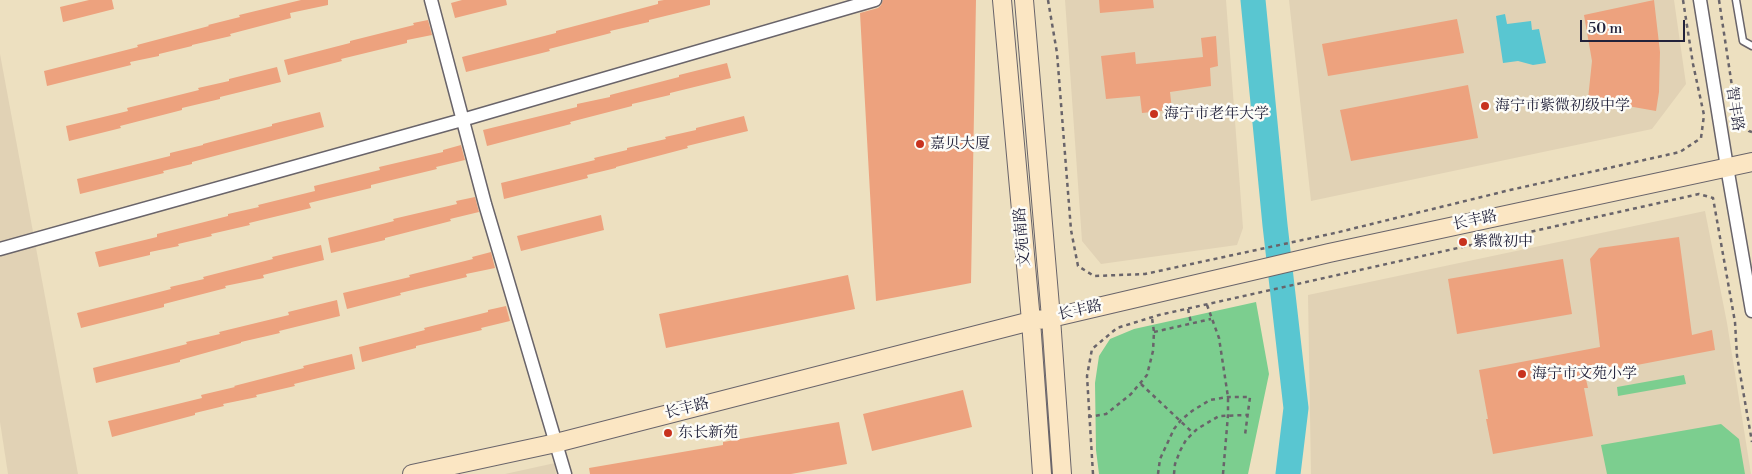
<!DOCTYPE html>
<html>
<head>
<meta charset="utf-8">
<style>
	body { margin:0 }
	#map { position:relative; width:1752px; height:474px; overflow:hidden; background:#ede0c0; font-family:"Libre Bodoni",serif }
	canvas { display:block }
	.scale { position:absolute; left:1580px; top:20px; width:105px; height:22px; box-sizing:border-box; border:2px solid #22223b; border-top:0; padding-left:6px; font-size:15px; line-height:18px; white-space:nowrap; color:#22223b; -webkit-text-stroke:4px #fdfcf7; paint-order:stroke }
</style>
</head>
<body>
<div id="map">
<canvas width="1752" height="474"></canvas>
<div class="scale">50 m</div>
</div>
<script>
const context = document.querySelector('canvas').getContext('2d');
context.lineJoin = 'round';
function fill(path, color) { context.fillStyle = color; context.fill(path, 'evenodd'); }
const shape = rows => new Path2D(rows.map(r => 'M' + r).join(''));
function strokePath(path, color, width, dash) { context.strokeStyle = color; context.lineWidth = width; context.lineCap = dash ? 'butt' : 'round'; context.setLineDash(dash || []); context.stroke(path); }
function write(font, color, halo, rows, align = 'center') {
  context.font = font + ' "Libre Bodoni","Noto Serif SC",serif'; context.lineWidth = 5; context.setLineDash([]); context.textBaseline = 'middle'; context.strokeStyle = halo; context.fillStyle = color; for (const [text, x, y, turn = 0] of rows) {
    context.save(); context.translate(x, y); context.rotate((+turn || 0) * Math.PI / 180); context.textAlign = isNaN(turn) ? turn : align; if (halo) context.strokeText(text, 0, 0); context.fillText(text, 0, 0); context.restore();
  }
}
fill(shape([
	[1065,0,1226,0,1243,228,1237,245,1101,264,1082,241],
	[1289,0,1674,0,1686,84,1652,129,1311,201],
	[0,54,78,474,8,474,0,422],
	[1705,211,1727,323,1751,474,1311,474,1308,295],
	[555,463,556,474,505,474]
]), '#e1d2b5');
fill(shape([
	[1256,302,1269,374,1248,474,1099,474,1096,450,1095,383,1099,356,1110,339,1134,329],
	[1684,375,1686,384,1618,396,1617,387],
	[1721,424,1739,439,1745,474,1607,474,1601,445]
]), '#7cce8f');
fill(shape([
	[1505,14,1507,24,1531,21,1532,30,1539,29,1546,63,1533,65,1518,61,1503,63,1496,16]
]), '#59c6d1');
strokePath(shape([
	[1253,0,1275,225,1296,408,1288,474]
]), '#59c6d1', 25);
fill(shape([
	[89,0,112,0,114,9,63,22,60,7],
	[301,0,328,0,328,5,290,13,291,18,230,34,231,36,192,45,192,46,159,54,159,56,130,62,131,65,47,86,44,71,138,47,137,45,209,26,208,25,240,17,239,15],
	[462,0,506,0,507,5,455,18,451,3],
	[664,0,710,0,710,5,649,20,649,22,610,31,611,33,549,49,550,51,466,72,462,57,556,33,556,31,658,4,658,1],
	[883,0,976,0,971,283,876,301,860,13,878,8,881,5],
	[1099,0,1153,0,1154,8,1100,13],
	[1654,0,1660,52,1659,92,1656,111,1588,99,1592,61,1584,15],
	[1457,19,1464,53,1328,76,1322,44],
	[428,20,432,35,407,40,407,43,341,59,342,61,288,75,284,60,350,43,350,41,414,25,413,23],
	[1216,36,1218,66,1210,68,1211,86,1170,92,1172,110,1142,113,1140,96,1106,99,1101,56,1135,52,1136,64,1203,57,1201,38],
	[727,63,731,78,670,93,670,95,632,104,632,106,570,122,571,124,487,146,483,130,577,107,577,104,610,97,610,95,679,77,679,75],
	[277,67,281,82,220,97,220,99,182,108,182,110,120,126,121,128,69,141,66,126,128,111,127,108,199,90,198,88,229,81,229,79],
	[1468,85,1478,138,1351,161,1340,110],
	[320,112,324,127,192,162,192,164,163,171,164,173,80,194,77,179,170,156,170,153,203,145,203,144,272,126,272,124],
	[744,116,748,131,687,146,688,148,616,167,616,168,587,175,588,178,504,199,501,183,595,160,594,158,627,150,627,148,666,139,665,137,696,130,696,128],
	[461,145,465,160,436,167,437,169,371,185,371,188,309,203,311,208,249,223,250,225,211,234,212,236,178,244,179,246,150,252,150,255,99,267,95,252,157,237,157,234,228,216,228,214,259,207,258,205,315,191,314,186,380,170,379,167,443,152,443,150],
	[475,197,479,212,450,219,451,221,385,238,385,240,331,253,328,238,394,221,393,219,457,204,456,201],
	[601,215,604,230,521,251,517,236],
	[1679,237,1692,335,1712,330,1715,350,1585,375,1588,388,1584,388,1593,436,1493,454,1486,419,1488,419,1479,370,1600,347,1590,259,1599,248],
	[321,245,324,260,263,275,264,278,225,286,226,288,164,304,164,307,81,328,77,313,171,289,170,287,204,279,203,277,273,259,272,257],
	[491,252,495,268,466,274,467,277,400,293,401,295,347,309,343,293,410,277,409,275,473,259,472,257],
	[1563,259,1572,314,1457,334,1448,279],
	[848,275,855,309,666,348,659,314],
	[337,300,340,316,279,331,280,333,241,342,241,343,180,360,180,362,96,383,93,368,187,344,186,342,220,334,219,332,289,315,288,312],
	[506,306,510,321,481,328,482,330,416,346,416,348,362,362,359,347,425,330,424,328,488,312,488,310],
	[352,354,355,369,294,384,295,386,256,395,257,397,223,404,224,406,195,413,195,415,112,437,108,421,202,398,201,395,235,387,234,386,304,368,303,366],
	[963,390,972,427,872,451,863,414],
	[839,422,847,464,791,474,590,474,589,468,723,445,723,442]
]), '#eda27e');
const lane = shape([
	[1736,0,1743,41,1752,46]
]);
const street = shape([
	[431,0,485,204,565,474],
	[1700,0,1727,167,1752,311],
	[0,249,462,120,875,0]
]);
const secondary = shape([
	[1002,0,1031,321,1042,474],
	[1024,0,1051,318,1062,474],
	[412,474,556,443,1031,321,1051,318,1329,253,1752,162]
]);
strokePath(lane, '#69646a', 9);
strokePath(street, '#69646a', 15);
strokePath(secondary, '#69646a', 20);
strokePath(shape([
	[1048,0,1057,53,1071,230,1078,266,1094,276,1145,274,1335,233,1510,190,1680,152,1701,138,1704,115,1693,64,1683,0],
	[1719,0,1736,113,1749,131,1752,132],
	[1207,305,1219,338,1228,397,1228,415,1223,474],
	[1188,309,1191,323],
	[1154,332,1211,319],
	[1141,384,1193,433],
	[1088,417,1106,414,1131,394,1147,375,1153,351,1154,332,1152,318],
	[1093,474,1087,376,1092,349,1117,328,1159,315,1699,194,1713,198,1735,322,1737,356,1752,442],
	[1158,474,1160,459,1174,429,1181,420,1192,411,1210,400,1228,397,1250,397,1245,435],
	[1174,474,1175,464,1180,451,1186,440,1197,429,1219,416,1248,415]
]), '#69646a', 2.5, [4, 4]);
strokePath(lane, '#fff', 6);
strokePath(street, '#fff', 12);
strokePath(secondary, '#fbe6c3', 18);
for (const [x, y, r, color] of [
	[1485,106,5,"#c8321e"],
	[1154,114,5,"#c8321e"],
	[920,144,5,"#c8321e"],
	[1463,242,5,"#c8321e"],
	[1522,374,5,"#c8321e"],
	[668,433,5,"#c8321e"]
]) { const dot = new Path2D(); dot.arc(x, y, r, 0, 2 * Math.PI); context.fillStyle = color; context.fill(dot); strokePath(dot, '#fdfcf7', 2); }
write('15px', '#22223b', '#fdfcf7', [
	["海宁市紫微初级中学",1495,106],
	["海宁市老年大学",1164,114],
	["嘉贝大厦",930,144],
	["紫微初中",1473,242],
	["海宁市文苑小学",1532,374],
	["东长新苑",678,433]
], 'left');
write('15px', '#22223b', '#fdfcf7', [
	["智丰路",1734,109,81],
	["长丰路",1475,221,-12],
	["文苑南路",1023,237,-95],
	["长丰路",1080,311,-13],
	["长丰路",687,409,-14]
]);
</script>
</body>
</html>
